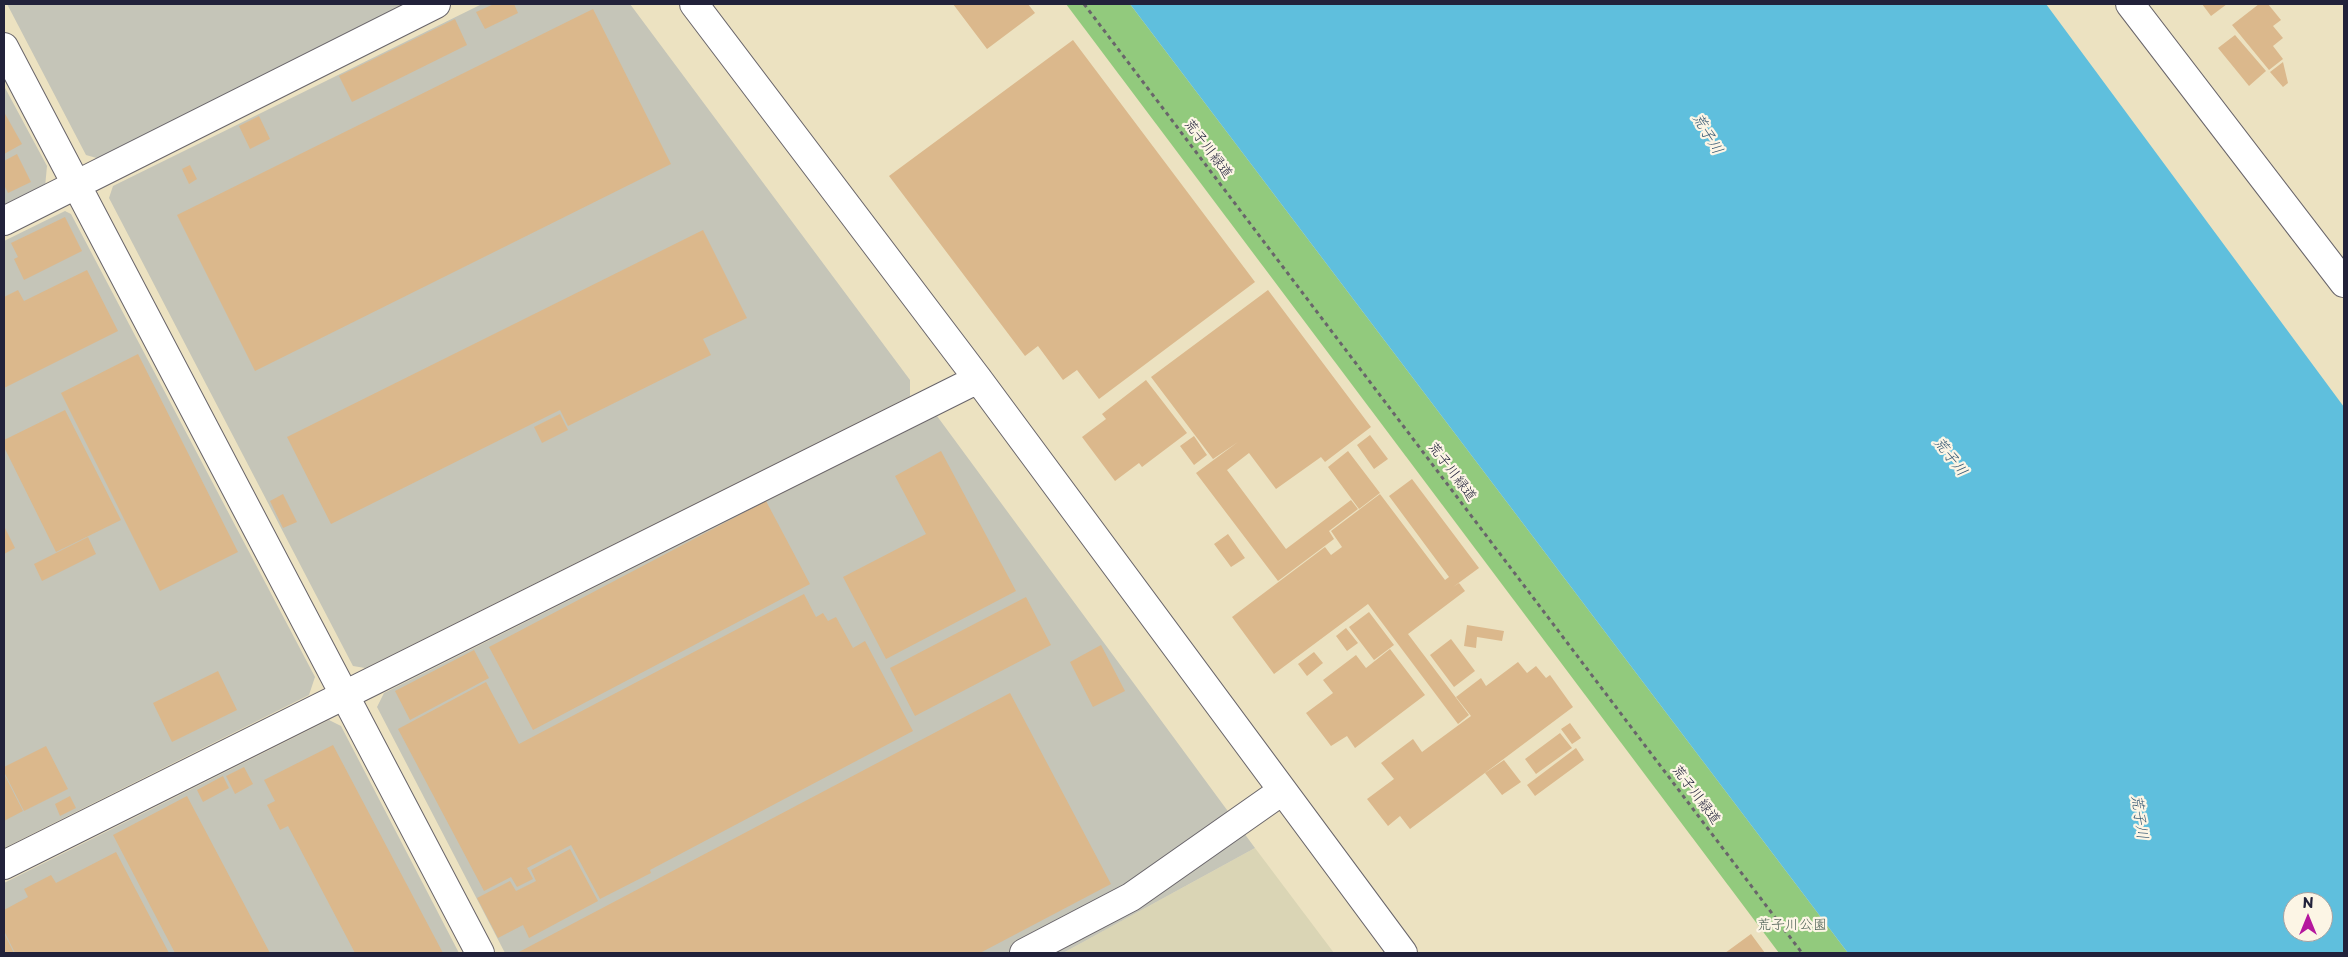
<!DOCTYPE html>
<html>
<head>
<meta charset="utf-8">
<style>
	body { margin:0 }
	#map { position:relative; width:2348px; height:957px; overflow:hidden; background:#ece2c1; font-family:"Playpen Sans",sans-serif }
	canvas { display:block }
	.frame { position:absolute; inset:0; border:5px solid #22223b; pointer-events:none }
	.north { position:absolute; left:2283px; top:892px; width:50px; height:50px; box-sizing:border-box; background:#fcf5e5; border:1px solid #a5a1a1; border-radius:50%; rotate:0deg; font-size:14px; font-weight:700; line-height:20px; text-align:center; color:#22223b }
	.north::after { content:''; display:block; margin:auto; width:18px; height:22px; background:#b5179e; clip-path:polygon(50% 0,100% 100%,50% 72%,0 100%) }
</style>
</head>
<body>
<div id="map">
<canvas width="2348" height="957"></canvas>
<div class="frame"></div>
<div class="north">N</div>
</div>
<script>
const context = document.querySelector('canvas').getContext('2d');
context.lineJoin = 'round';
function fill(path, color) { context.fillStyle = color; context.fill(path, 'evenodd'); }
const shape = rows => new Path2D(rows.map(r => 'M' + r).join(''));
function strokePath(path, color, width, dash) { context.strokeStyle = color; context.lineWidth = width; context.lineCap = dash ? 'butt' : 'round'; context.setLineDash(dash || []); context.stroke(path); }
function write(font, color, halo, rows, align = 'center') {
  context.font = font + ' "Playpen Sans","Klee One",sans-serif'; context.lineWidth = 4.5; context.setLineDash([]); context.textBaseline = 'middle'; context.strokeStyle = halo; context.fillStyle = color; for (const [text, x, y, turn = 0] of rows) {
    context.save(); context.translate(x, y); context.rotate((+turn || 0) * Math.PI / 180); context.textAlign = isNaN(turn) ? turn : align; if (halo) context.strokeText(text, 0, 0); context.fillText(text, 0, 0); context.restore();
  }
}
fill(shape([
	[1255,848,1334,953,1063,953]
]), '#dad5b5');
fill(shape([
	[7,4,413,4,100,159,86,155],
	[482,4,630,4,910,380,910,396,365,668,353,666,109,198,113,186],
	[4,86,47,166,45,187,4,207],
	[65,211,71,214,315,677,309,695,4,848,4,241],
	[937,416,1255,848,1063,953,505,953,377,707,384,693],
	[329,720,341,726,459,953,4,953,4,883]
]), '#c5c5b8');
fill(shape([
	[1066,4,1130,4,1848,953,1779,953]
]), '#92ca7d');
fill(shape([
	[1130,4,2046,4,2344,407,2344,953,1848,953],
	[2293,902,2323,902,2323,932,2293,932]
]), '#5fbfdd');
fill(shape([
	[494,4,514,4,518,13,485,29,476,12],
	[953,4,1028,4,1035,13,987,49],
	[2202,4,2227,4,2211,16],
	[2259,4,2268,4,2281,20,2273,26,2283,38,2273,46,2283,59,2269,70,2232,25],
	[593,9,671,164,255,371,177,215],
	[455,19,467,45,352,102,339,76],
	[2235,35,2266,71,2249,86,2218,48],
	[1073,40,1255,282,1099,399,1077,370,1063,380,1038,346,1025,356,889,176],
	[2283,62,2288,83,2283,87,2270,72],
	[4,112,22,144,4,154],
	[259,116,270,139,250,149,239,126],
	[17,154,31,182,8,193,4,185,4,161],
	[190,165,197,179,189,184,182,169],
	[65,217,82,251,24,280,14,259,18,257,11,243],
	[703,230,747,318,703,339,711,355,568,426,560,410,331,524,287,437],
	[87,270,118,331,4,388,4,297,18,290,24,301],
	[1268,290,1371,427,1325,462,1321,457,1276,489,1249,453,1227,470,1286,549,1351,500,1358,509,1329,531,1334,539,1278,581,1196,473,1238,442,1213,459,1151,377],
	[138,354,238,552,160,591,61,393],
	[1146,380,1187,433,1142,467,1139,463,1115,481,1082,437,1106,419,1102,414],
	[65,410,121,520,56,552,4,447,4,440],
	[560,414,568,430,542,443,534,427],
	[1370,435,1388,459,1374,469,1357,445],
	[1194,436,1207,455,1194,465,1180,446],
	[941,451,1016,591,886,659,843,577,926,534,895,476],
	[1348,451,1380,493,1359,509,1328,467],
	[1412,479,1479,568,1453,587,1459,583,1465,591,1408,634,1469,715,1458,724,1368,604,1274,674,1232,617,1325,547,1331,555,1342,547,1331,531,1380,494,1445,580,1449,577,1389,496],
	[283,494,297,522,283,528,270,501],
	[766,501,810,584,533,730,489,647],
	[4,526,15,548,4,554],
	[1228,534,1245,558,1231,567,1214,544],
	[88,537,96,554,42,581,34,564],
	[804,594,816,617,823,613,828,621,836,617,853,648,865,641,913,731,650,870,651,873,600,899,571,845,527,868,533,879,517,887,511,877,484,891,398,729,486,682,519,744],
	[1026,597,1051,645,915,716,890,668],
	[1369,612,1394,645,1374,660,1349,627],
	[1467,625,1504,631,1502,641,1477,637,1476,648,1464,646],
	[1346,628,1358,643,1347,651,1336,636],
	[1451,639,1475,671,1454,687,1430,655],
	[1101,645,1125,691,1093,707,1070,662],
	[1390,649,1425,695,1355,748,1347,736,1331,746,1306,713,1333,693,1323,680,1356,655,1366,668],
	[474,650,489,678,410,720,395,691],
	[1314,652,1323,663,1307,676,1298,664],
	[1518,662,1527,673,1536,666,1546,678,1550,675,1573,707,1410,829,1400,816,1388,826,1367,799,1394,779,1381,763,1413,739,1422,752,1471,716,1456,697,1481,678,1486,686],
	[218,671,237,710,172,742,153,703],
	[1010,693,1111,884,980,953,517,953],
	[1570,723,1581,738,1572,744,1561,729],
	[1560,733,1572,748,1536,774,1525,759],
	[333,745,443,953,355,953,288,826,280,830,267,805,275,801,264,780],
	[46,746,68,789,24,811,4,772,4,767],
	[1576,748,1584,760,1535,796,1527,785],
	[1504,760,1521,782,1502,795,1485,773],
	[244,767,253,784,235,794,226,776],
	[4,774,23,811,4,821],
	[223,776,229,788,203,802,197,790],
	[70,796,76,808,60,816,55,804],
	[187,796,270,953,175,953,113,835],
	[570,849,598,901,529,938,523,925,498,938,477,898,510,881,516,891,536,881,531,870],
	[116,852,169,953,15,953,4,931,4,910,28,897,24,889,51,875,56,883],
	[4,933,14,953,4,953],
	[1751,934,1765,953,1725,953]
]), '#dbb88c');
const minor = shape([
	[694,4,978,379,1403,953],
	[2130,4,2344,283],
	[4,47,480,953],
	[4,221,436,4],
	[4,865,978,379],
	[1024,953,1131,897,1282,791]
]);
strokePath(minor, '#69656a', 30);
strokePath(shape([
	[1084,4,1802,953]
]), '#69656a', 3, [4, 4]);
strokePath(minor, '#fff', 28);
write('14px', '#22223b', '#fcf5e5', [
	["荒子川緑道",1208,149,53],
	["荒子川緑道",1452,472,53],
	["荒子川緑道",1696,795,53]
]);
write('14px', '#495d52', '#fcf5e5', [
	["荒子川公園",1792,925]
]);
write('italic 15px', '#375974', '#fcf5e5', [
	["荒子川",1707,134,59],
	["荒子川",1950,457,52],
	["荒子川",2139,817,82]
]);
</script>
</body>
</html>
